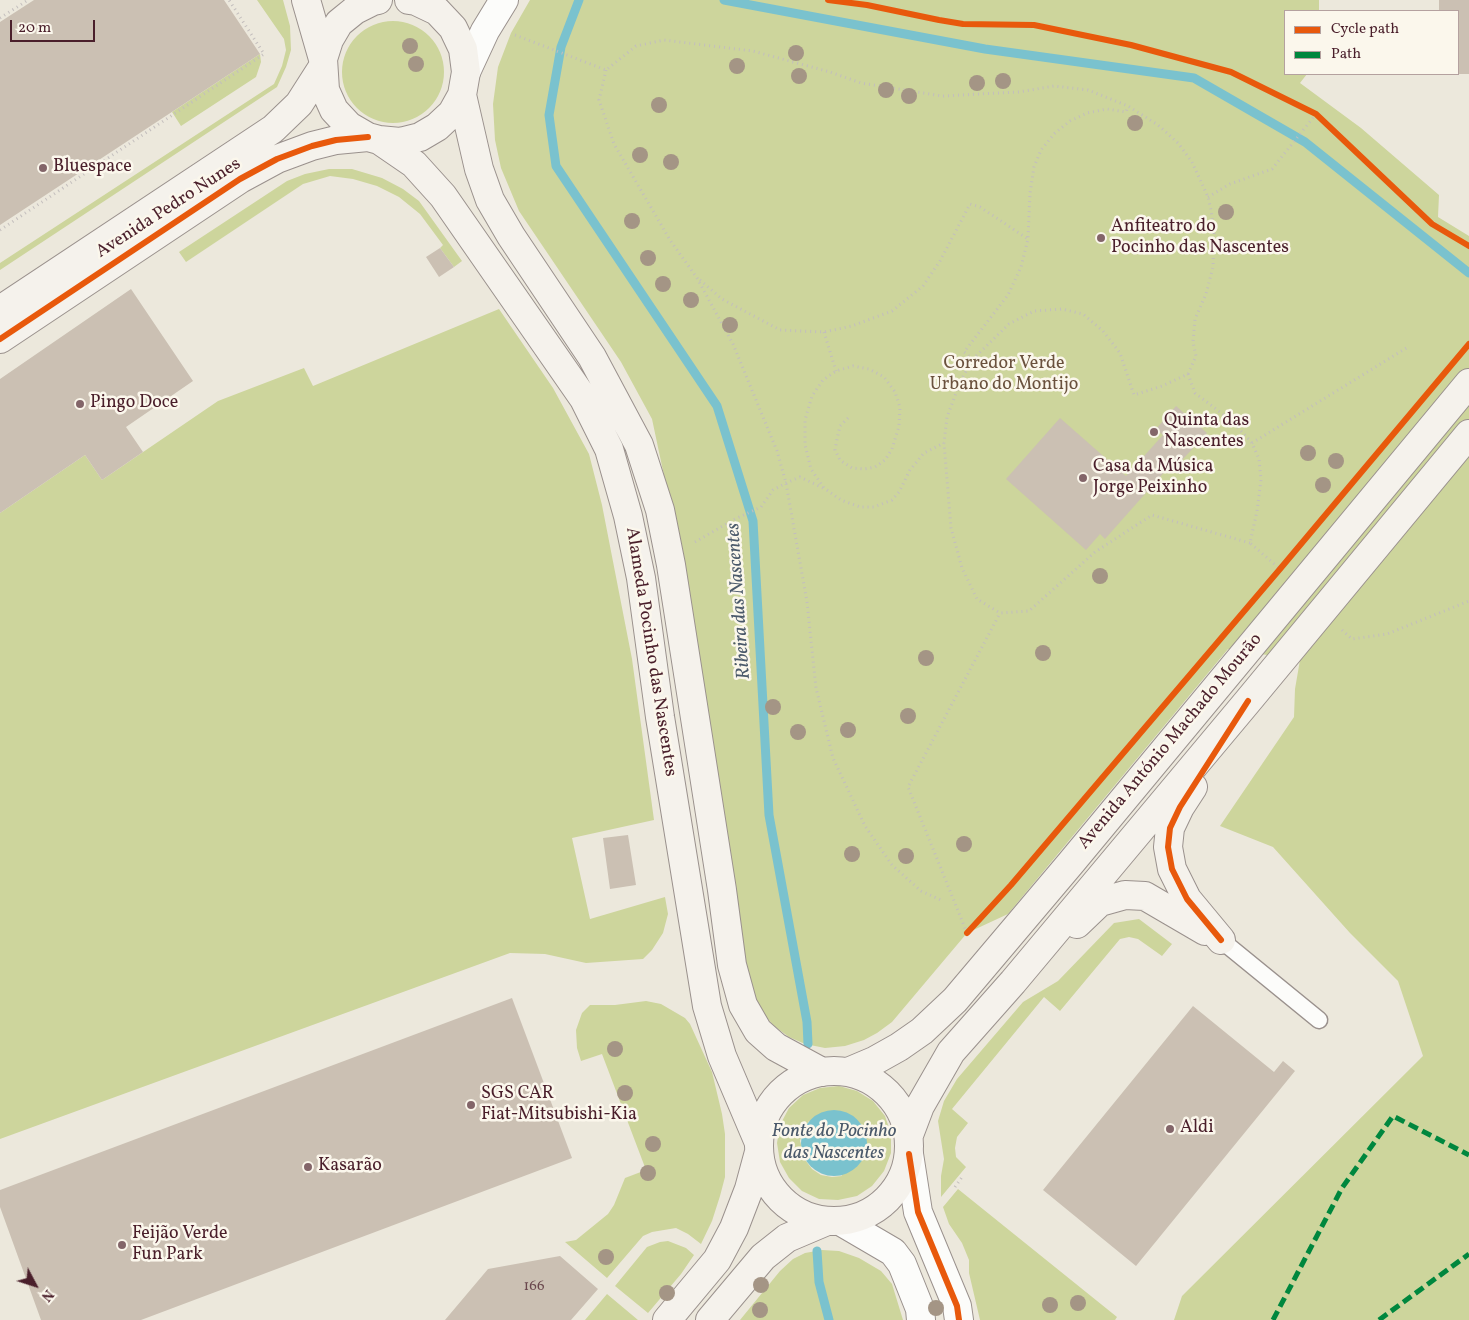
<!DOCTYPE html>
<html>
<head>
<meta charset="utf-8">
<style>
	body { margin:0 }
	#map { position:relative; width:1469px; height:1320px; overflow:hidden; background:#ece8dc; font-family:Vollkorn,serif }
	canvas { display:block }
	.legend { position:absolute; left:1284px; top:10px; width:175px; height:65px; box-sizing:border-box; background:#fbf7ec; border:1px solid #b4a19f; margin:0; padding:6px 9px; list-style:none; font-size:15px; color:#4a1f2b }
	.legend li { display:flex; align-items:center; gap:10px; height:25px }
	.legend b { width:25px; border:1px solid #b4a19f }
	.north { position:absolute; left:10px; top:1260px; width:50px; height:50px; -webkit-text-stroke:4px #fbf7ec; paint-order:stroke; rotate:130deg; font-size:14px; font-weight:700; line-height:20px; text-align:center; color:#4a1f2b }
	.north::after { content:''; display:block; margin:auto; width:18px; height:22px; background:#4a1f2b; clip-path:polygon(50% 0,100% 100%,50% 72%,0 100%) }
	.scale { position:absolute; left:10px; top:20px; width:85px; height:22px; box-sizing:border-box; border:2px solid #4a1f2b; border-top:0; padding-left:6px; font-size:15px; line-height:18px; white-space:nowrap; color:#4a1f2b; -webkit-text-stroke:4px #fbf7ec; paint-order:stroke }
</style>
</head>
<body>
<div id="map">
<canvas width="1469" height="1320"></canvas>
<ul class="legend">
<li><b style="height:6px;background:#e8590c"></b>Cycle path</li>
<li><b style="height:6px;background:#00873e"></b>Path</li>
</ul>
<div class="north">N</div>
<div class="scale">20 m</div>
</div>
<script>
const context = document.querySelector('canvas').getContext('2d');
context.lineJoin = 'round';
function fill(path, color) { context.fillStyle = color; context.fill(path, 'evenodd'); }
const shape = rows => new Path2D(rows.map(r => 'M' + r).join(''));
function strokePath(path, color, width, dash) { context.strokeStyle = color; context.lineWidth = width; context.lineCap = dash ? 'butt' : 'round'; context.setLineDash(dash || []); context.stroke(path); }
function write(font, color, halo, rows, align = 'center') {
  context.font = font + ' Vollkorn,serif'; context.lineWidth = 5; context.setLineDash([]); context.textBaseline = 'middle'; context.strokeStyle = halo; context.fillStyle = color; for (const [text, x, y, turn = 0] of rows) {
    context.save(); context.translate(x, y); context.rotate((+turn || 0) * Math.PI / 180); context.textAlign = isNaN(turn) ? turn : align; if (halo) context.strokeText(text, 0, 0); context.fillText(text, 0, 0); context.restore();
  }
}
fill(shape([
	[257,0,283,0,290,26,291,50,286,67,277,87,0,270,0,263,274,84,282,66,286,50,284,39],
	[530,0,1319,0,1319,11,1285,11,1285,74,1307,74,1300,83,1361,128,1439,195,1438,217,1469,236,1469,1320,1174,1320,1182,1296,1423,1056,1398,981,1350,933,1273,847,1220,826,1294,717,1295,689,1300,660,1228,649,1008,914,967,933,892,1022,877,1033,864,1040,845,1046,825,1048,805,1044,789,1037,774,1026,760,1010,750,992,680,551,652,419,621,362,519,211,501,168,495,140,493,104,498,67,511,33],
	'342 72a51 51 0 1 1 102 0a51 51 0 1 1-102 0Z',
	[260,54,261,62,256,77,181,126,172,112],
	[329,169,352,169,382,178,403,189,419,201,462,261,454,267,440,248,443,245,420,214,399,197,377,186,353,179,330,176,303,184,186,262,179,252,287,181,305,174],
	[499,309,553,388,589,454,602,505,632,659,654,820,572,838,590,919,665,897,668,914,663,933,652,950,643,959,586,963,545,954,510,953,0,1139,0,513,85,455,102,480,218,401,304,368,313,386],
	[1139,919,1172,944,1162,956,1138,939,1129,937,1120,939,1060,1011,1044,997,952,1109,968,1123,957,1137,955,1148,956,1157,966,1167,941,1197,941,1176,944,1159,938,1121,944,1101,957,1079,1023,1002,1058,981,1114,923],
	[646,1001,661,1004,685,1018,690,1024,712,1072,722,1114,725,1134,725,1177,720,1196,712,1221,701,1244,688,1234,676,1228,652,1232,643,1236,607,1278,565,1242,576,1240,608,1214,614,1205,625,1178,646,1170,602,1054,581,1061,577,1048,576,1030,582,1013,590,1005,615,1005],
	[839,1086,857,1091,873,1101,885,1116,891,1134,891,1153,884,1171,872,1186,857,1196,838,1200,819,1199,802,1191,789,1178,780,1162,777,1143,780,1125,789,1108,803,1095,820,1088],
	[809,1121,842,1176,832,1177,821,1175,812,1169,806,1161,800,1141,803,1131],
	[958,1189,1117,1317,1115,1320,980,1320,969,1273,969,1260,962,1243,949,1224,943,1207],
	[668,1241,686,1248,694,1255,681,1274,648,1313,615,1286,647,1247,660,1242],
	[822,1250,839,1251,859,1258,881,1271,892,1284,903,1320,740,1320,780,1271,793,1259,805,1253],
	[607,1294,638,1320,585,1320]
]), '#cdd59c');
fill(shape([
	'801 1143a33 33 0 1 1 66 0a33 33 0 1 1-66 0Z'
]), '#7ac2ce');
strokePath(shape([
	[579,0,561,47,549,115,556,166,717,406,753,521,769,815,807,1022,808,1044],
	[724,0,985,49,1194,78,1305,142,1469,273],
	[817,1251,819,1282,829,1320]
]), '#7ac2ce', 9);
fill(shape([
	[34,0,224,0,260,54,0,225,0,22],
	[1439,0,1469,0,1469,74,1458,74,1458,11,1439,11],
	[440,248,454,267,439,277,426,257],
	[131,289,193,381,126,427,143,452,102,480,85,455,0,513,0,379],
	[1176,406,1207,433,1172,471,1168,468,1105,539,1100,534,1086,550,1006,479,1060,418,1126,476,1163,435,1156,429],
	[628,835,636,885,610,889,603,838],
	[512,998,572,1158,141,1320,41,1320,0,1207,0,1190],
	[1193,1006,1274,1072,1283,1061,1295,1071,1136,1266,1043,1190],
	[560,1256,598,1289,571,1320,445,1320,488,1269]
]), '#cbc0b3');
const lane = shape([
	[1221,940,1319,1020]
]);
const street = shape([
	[466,72,485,31,504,0],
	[909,1154,918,1212,957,1306,959,1320],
	[840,1221,893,1252,902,1264,920,1309,921,1320]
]);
const secondary = shape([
	[306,0,323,59],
	[378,0,373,1,355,10,339,23,329,40,323,59,325,90,334,110,349,126,368,137,379,140,400,142,420,137,437,127,452,113,462,95,466,72,463,49,453,28,437,11,416,1,409,0],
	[462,95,479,169,490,200,511,236,592,357,639,445,660,510,671,565,722,890,732,965,743,1005,758,1031,776,1047,822,1072],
	[379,140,414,164,443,196,584,399,609,449,628,516,641,578,660,717,707,1006,722,1056,759,1143],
	[0,310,273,129,299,104,322,68],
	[0,339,240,179,277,159,312,146,336,140,368,137],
	[1193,787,1180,807,1170,828,1168,847,1172,869,1187,899,1221,940],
	[1077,924,1100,902,1125,895,1145,896,1205,931],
	'759 1146a75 75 0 1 1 150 0a75 75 0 1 1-150 0Z',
	[848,1072,874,1061,899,1047,922,1031,955,1000,1070,864,1469,383],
	[909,1135,920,1106,951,1052,1013,982,1248,701,1469,434],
	[667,1320,717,1260,734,1228,749,1189,759,1152],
	[710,1320,763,1257,787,1238,827,1221]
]);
strokePath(lane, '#9a918d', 19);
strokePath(street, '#9a918d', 30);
strokePath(secondary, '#9a918d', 30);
strokePath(shape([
	[0,18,28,0],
	[515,35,606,70,636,46,664,40,753,51,830,72,861,83,942,96,1019,92,1054,86,1088,90,1128,106,1158,125,1178,143,1192,162,1208,197,1211,210,1214,233,1213,267,1206,294,1195,319,1193,342,1196,356,1188,374],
	[606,70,599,100,614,144,670,240,697,278,733,344,777,451,786,483,807,602,816,688,833,758,865,826,892,865,921,891,941,900],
	[1208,197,1230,184,1272,169,1316,114],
	[0,230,264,54,229,0],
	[700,280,722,299,780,330,824,332,852,326,892,311,923,286,940,261,970,204,980,207,1028,239],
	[824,332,836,371],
	[973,359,964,352,1008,295,1021,267,1028,239,1030,193,1034,167,1041,150,1055,133,1070,121,1087,113,1107,109,1126,112,1128,106],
	[848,418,840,426,837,439,835,450,840,460,852,468,864,469,875,467,885,460,892,449,899,426,900,407,895,392,884,377,869,369,853,366,836,371,823,380,812,396,805,420,805,445,811,469,824,488,841,500,860,507,874,507,892,500,899,492,910,470,924,453,944,443],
	[1252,443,1408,347],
	[695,542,735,519,761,507,773,490,786,483,800,477,823,488],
	[1250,543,1152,515,1095,552,1029,611,1000,613,977,599,962,568,951,528,944,443,947,417,961,380,973,359,1009,324,1034,311,1062,309,1083,314,1103,331,1120,353,1134,395,1162,386,1188,374,1195,393,1233,422,1252,443,1259,459,1261,480,1257,511,1250,543,1279,568],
	[1342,630,1352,639,1387,634,1469,601],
	[967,933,908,787,1000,613],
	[955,1187,962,1177]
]), '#c3bebd', 3, [1, 4]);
strokePath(lane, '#fcfcfa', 16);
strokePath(street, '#fcfcfa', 28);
strokePath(secondary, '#f5f2ec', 28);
strokePath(shape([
	[1273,1320,1342,1188,1393,1116,1469,1155],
	[1379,1320,1469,1254]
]), '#00873e', 5, [10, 5]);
strokePath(shape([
	[828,0,867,5,939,20,963,24,1034,25,1131,45,1231,72,1316,114,1432,224,1469,246],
	[0,339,240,179,277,159,312,146,336,140,368,137],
	[967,933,1011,885,1280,569,1469,344],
	[1221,940,1187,899,1172,869,1168,847,1170,828,1180,807,1248,701],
	[909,1154,918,1212,957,1306,959,1320]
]), '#e8590c', 6);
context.fillStyle = '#a49585';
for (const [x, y] of [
	[410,46],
	[796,53],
	[416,64],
	[737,66],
	[799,76],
	[1003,81],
	[977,83],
	[886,90],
	[909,96],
	[659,105],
	[1135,123],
	[640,155],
	[671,162],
	[1226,212],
	[632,221],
	[648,258],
	[663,284],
	[691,300],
	[730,325],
	[1308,453],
	[1336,461],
	[1323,485],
	[1100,576],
	[1043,653],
	[926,658],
	[773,707],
	[908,716],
	[848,730],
	[798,732],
	[964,844],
	[852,854],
	[906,856],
	[615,1049],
	[625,1093],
	[653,1144],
	[648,1173],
	[606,1257],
	[761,1285],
	[667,1293],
	[1078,1303],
	[1050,1305],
	[936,1308],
	[760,1310]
]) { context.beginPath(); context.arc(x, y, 8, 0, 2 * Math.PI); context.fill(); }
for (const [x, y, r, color] of [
	[43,168,5,"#836569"],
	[1101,238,5,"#836569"],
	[80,404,5,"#836569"],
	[1154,432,5,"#836569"],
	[1083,478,5,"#836569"],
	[471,1105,5,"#836569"],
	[1170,1129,5,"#836569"],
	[308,1167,5,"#836569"],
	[122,1245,5,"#836569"]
]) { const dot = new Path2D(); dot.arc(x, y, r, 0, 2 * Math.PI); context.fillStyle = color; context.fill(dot); strokePath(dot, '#fbf7ec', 2); }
write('15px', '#6a474d', null, [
	["166",534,1287]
]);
write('18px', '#4a1f2b', '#fbf7ec', [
	["Bluespace",53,168],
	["Anfiteatro do",1111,228],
	["Pocinho das Nascentes",1111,249],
	["Pingo Doce",90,404],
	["Quinta das",1164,422],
	["Nascentes",1164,443],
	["Casa da Música",1093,468],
	["Jorge Peixinho",1093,489],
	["SGS CAR",481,1095],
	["Fiat-Mitsubishi-Kia",481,1116],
	["Aldi",1180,1129],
	["Kasarão",318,1167],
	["Feijão Verde",132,1235],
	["Fun Park",132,1256]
], 'left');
write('18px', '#4a1f2b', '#fbf7ec', [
	["Avenida Pedro Nunes",169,209,-33],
	["Alameda Pocinho das Nascentes",650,652,81],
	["Avenida António Machado Mourão",1171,742,-50]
]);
write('18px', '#6a513d', '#fbf7ec', [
	["Corredor Verde",1004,365],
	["Urbano do Montijo",1004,386]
]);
write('italic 19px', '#4a596a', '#fbf7ec', [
	["Ribeira das Nascentes",740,601,-94],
	["Fonte do Pocinho",834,1133],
	["das Nascentes",834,1155]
]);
</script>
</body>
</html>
